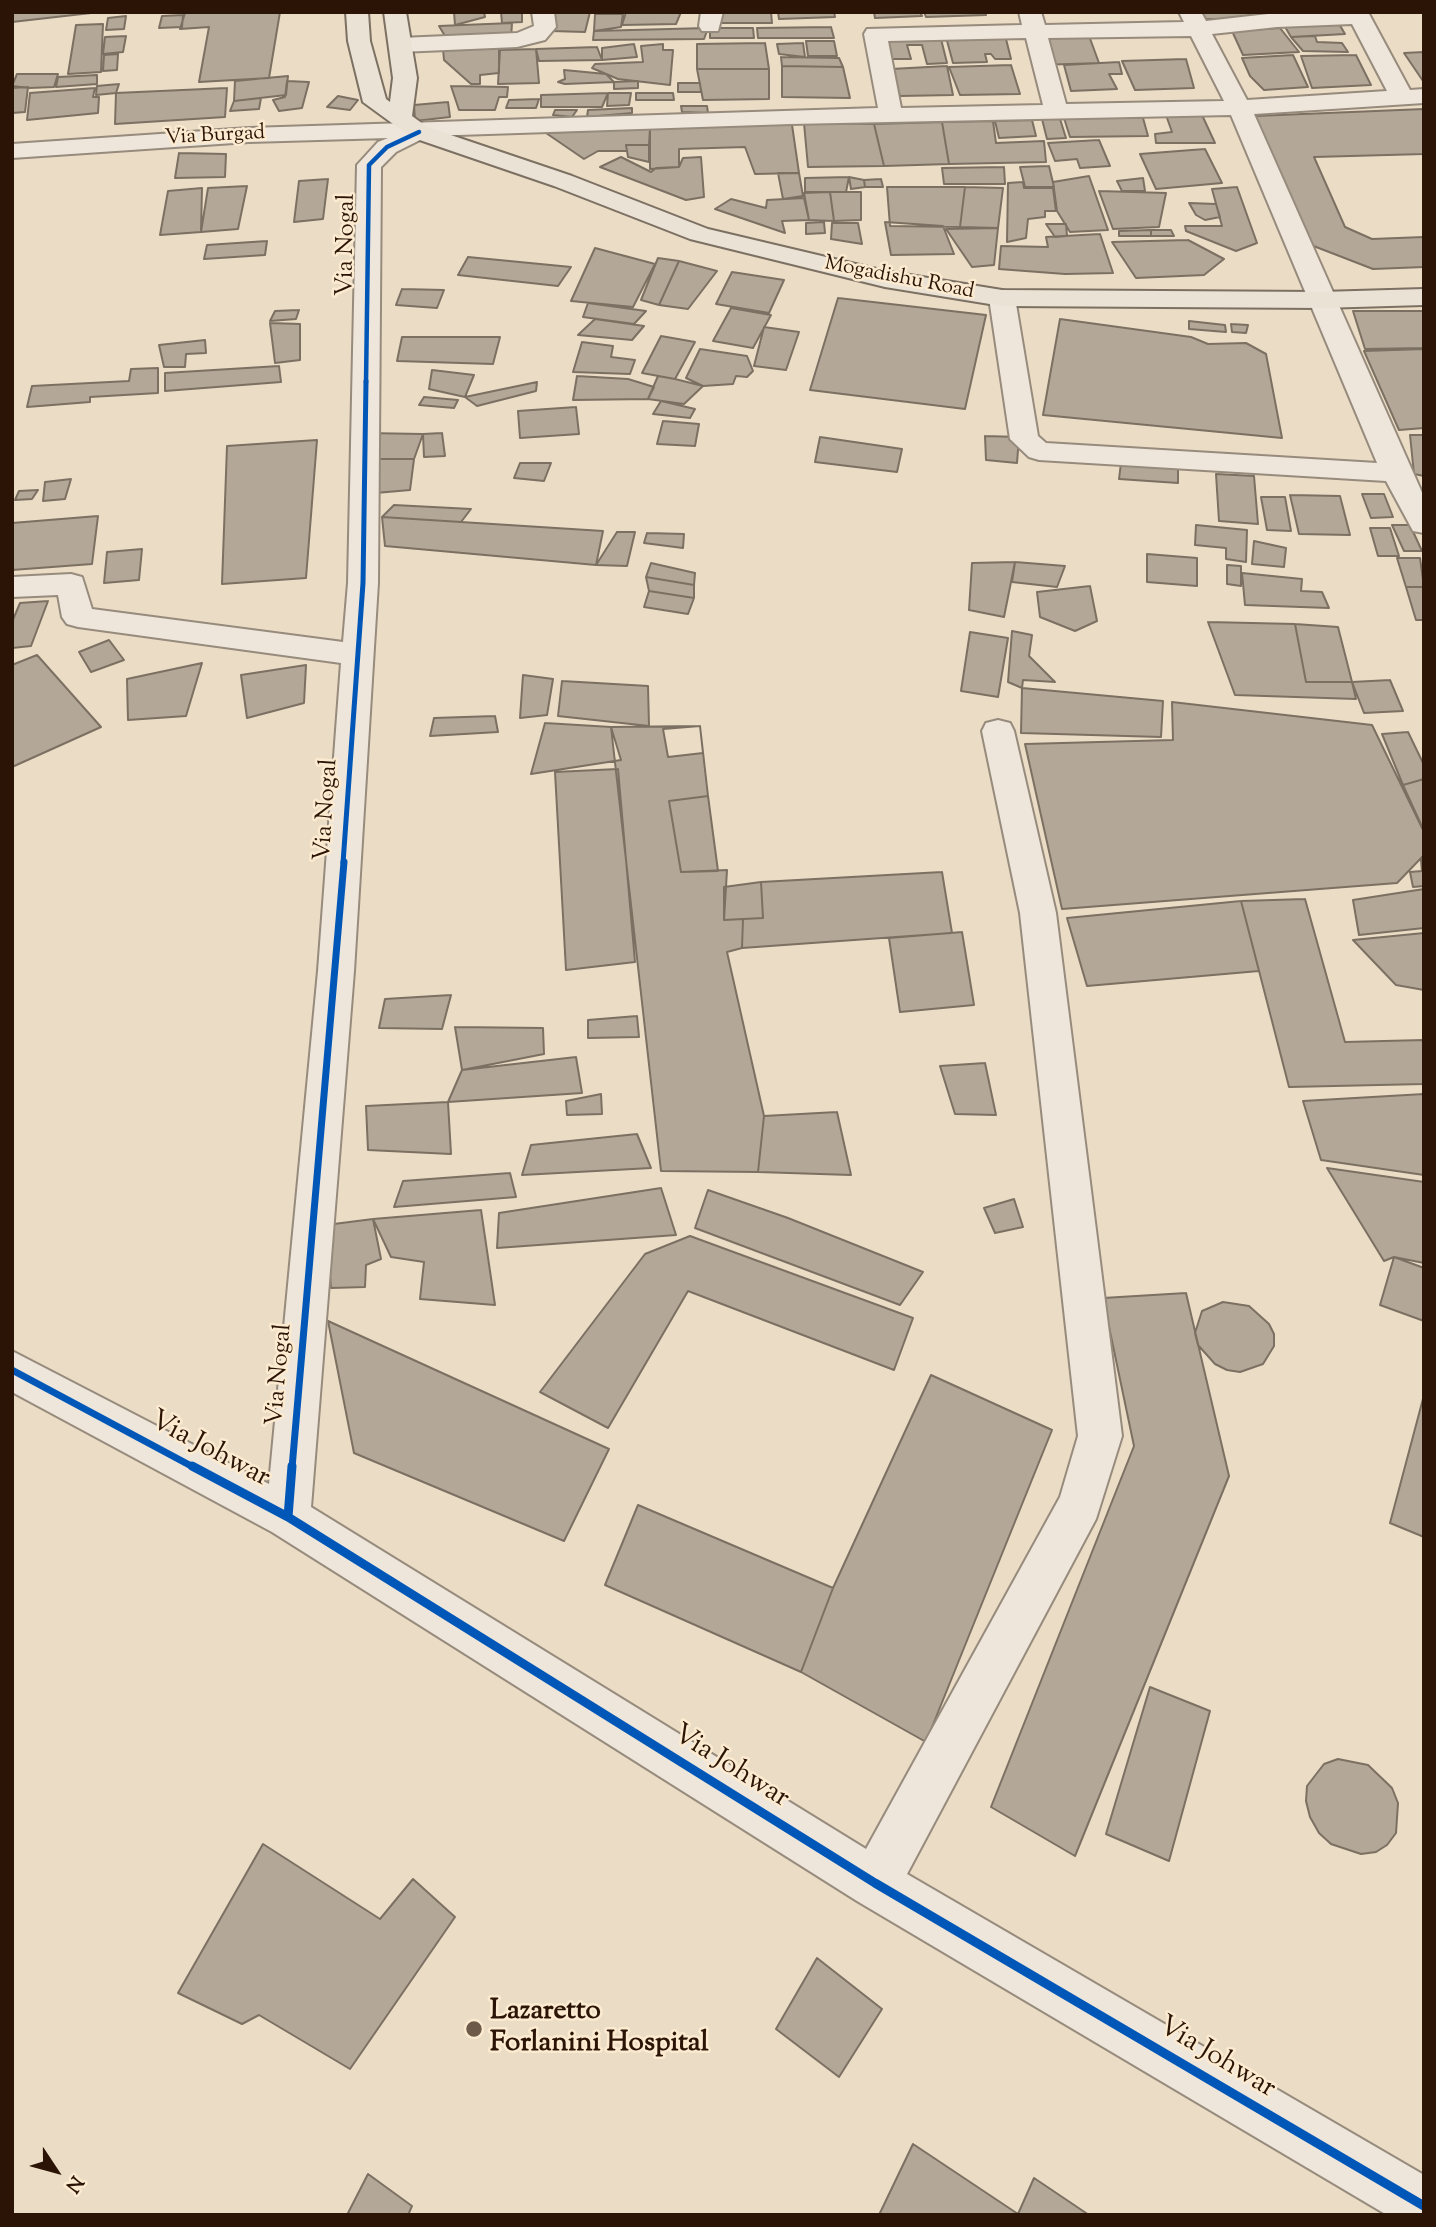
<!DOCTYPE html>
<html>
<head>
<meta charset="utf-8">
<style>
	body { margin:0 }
	#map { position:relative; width:1436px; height:2227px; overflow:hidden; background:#ebdcc5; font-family:"Sorts Mill Goudy",serif }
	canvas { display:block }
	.frame { position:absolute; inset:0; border:14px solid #2b1405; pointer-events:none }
	.north { position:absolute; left:21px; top:2136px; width:70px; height:70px; -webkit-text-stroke:5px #fcebd0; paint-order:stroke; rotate:126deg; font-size:19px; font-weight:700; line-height:28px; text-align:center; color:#2b1405 }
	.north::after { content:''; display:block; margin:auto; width:24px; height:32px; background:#2b1405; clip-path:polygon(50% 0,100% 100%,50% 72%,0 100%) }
</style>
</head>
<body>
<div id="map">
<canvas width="1436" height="2227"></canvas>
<div class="frame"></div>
<div class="north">N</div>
</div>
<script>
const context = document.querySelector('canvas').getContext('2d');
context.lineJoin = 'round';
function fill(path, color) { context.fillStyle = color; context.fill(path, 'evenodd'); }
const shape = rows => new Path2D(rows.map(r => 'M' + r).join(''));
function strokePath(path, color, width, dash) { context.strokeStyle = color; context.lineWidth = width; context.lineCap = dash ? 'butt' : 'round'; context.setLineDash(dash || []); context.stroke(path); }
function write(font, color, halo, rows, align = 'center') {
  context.font = font + ' "Sorts Mill Goudy",serif'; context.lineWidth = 5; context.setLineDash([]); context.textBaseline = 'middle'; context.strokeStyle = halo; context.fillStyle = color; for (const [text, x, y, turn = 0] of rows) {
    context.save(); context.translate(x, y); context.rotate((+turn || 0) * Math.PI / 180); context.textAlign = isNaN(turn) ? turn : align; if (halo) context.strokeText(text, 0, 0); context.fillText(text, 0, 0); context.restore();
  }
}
const building = shape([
	[12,12,100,12,12,22,12,12],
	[280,12,269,78,199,82,209,27,180,29,185,13,280,12],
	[454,12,484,12,485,17,455,25,454,12],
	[501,12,522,12,522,22,502,23,501,12],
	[554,12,590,12,585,32,551,31,554,12],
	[626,12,681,12,676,24,622,25,626,12],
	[719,12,771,12,772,23,719,23,719,12],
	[778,12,834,12,835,17,779,19,778,12],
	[874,12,920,12,922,16,875,18,874,12],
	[924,12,985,12,986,15,926,17,924,12],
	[1198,12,1248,12,1249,19,1201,19,1198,12],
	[595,14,623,14,621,27,594,31,595,14],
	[183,15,182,27,159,28,162,16,183,15],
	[126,16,124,29,106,30,108,18,126,16],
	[1338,22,1345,34,1291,37,1284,25,1338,22],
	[512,23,511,39,448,41,439,26,512,23],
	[103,24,101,72,68,74,76,25,103,24],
	[831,27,834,38,758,38,757,28,831,27],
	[708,28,704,39,593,40,594,31,708,28],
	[710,28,753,28,754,38,710,38,710,28],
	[1280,28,1299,52,1243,55,1232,31,1280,28],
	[1088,33,1099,63,1039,65,1028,34,1088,33],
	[1005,35,1011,59,995,59,991,54,985,54,987,62,953,63,946,37,1005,35],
	[126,36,123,52,103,54,105,37,126,36],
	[1315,36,1317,42,1342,43,1348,52,1303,51,1291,37,1315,36],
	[941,39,947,63,927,64,922,45,907,45,911,59,889,59,888,40,941,39],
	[806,41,834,41,837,56,808,56,806,41],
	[765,43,769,69,697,69,697,44,765,43],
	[803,43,805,57,779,54,777,44,803,43],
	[634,44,637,57,602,60,602,48,634,44],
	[663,44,663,50,673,50,670,85,618,79,592,68,595,64,643,62,641,46,663,44],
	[499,46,499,73,480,75,480,84,471,84,444,60,443,49,499,46],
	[597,47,602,60,539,61,536,49,597,47],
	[536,49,539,83,498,84,500,50,536,49],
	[1424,52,1424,81,1423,81,1404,53,1424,52],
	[118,54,117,70,103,71,104,55,118,54],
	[1293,55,1308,87,1264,90,1250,76,1242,58,1293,55],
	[1356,55,1371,85,1312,88,1301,56,1356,55],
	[781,57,839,58,843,67,782,66,781,57],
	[1186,59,1194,88,1135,90,1122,61,1186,59],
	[1119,62,1122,74,1109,74,1117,89,1071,91,1064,65,1119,62],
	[1011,65,1020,94,960,95,949,67,1011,65],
	[782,66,843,67,850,98,782,97,782,66],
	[947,66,953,95,900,96,891,69,947,66],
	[697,69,769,69,769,99,703,100,697,69],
	[564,70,606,74,614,82,565,84,558,82,565,79,564,70],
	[17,74,58,74,54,87,29,88,12,86,17,74],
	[97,75,97,84,56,87,58,77,97,75],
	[288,76,286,95,234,101,235,81,288,76],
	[287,81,309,82,302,108,279,111,273,100,285,97,287,81],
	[638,81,638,88,614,89,614,82,638,81],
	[678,83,700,83,701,92,678,92,678,83],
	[119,84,116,93,96,95,97,86,119,84],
	[451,86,508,87,507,97,499,97,495,110,459,110,451,86],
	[28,87,25,112,12,113,12,88,28,87],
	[95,88,93,97,99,97,98,113,27,120,30,93,95,88],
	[227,88,225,117,115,124,116,93,227,88],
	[608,93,602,107,541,107,541,95,608,93],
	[608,93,631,93,629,105,607,106,608,93],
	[636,93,673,93,674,100,636,100,636,93],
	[338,96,358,100,350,110,327,107,338,96],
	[261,98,259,109,230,111,234,101,261,98],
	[539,99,536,108,506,108,509,100,539,99],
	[448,102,450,117,415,121,414,105,448,102],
	[681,106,707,106,708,113,682,112,681,106],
	[632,108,632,113,587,117,588,110,632,108],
	[1424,109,1424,154,1314,157,1345,227,1372,239,1424,237,1424,267,1373,269,1298,240,1255,116,1424,109],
	[555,110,577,110,572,117,553,115,555,110],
	[1166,115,1202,115,1215,143,1156,143,1155,134,1172,132,1166,115],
	[791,118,799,173,755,174,745,147,679,149,679,167,650,169,650,128,791,118],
	[1064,118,1143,118,1148,136,1070,137,1064,118],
	[1042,119,1060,119,1066,138,1047,139,1042,119],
	[1032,120,1036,136,999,138,995,121,1032,120],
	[993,121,996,143,1044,141,1046,162,949,164,942,122,993,121],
	[942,122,949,164,884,166,874,124,942,122],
	[804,123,874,124,884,166,808,167,804,123],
	[650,128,649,145,626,145,627,151,598,151,584,159,546,133,650,128],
	[1099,140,1110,166,1080,168,1077,159,1055,161,1048,143,1099,140],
	[626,145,649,145,649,162,628,157,626,145],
	[1205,149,1222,183,1156,189,1140,154,1205,149],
	[179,153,226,154,225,177,175,178,179,153],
	[621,157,651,172,656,168,679,167,683,158,701,157,704,197,686,200,600,167,621,157],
	[1049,166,1054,187,1025,187,1020,167,1049,166],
	[1004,167,1005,184,944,184,942,168,1004,167],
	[778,173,799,173,803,196,783,199,778,173],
	[1089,176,1108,230,1070,232,1057,211,1053,182,1089,176],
	[849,177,846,192,805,192,805,178,849,177],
	[849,177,864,180,865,187,851,189,849,177],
	[1143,178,1145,191,1122,191,1117,181,1143,178],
	[328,179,323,219,294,222,299,181,328,179],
	[881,179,883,187,865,187,864,180,881,179],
	[1023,182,1024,188,1053,188,1056,211,1045,211,1045,217,1028,219,1026,238,1007,242,1008,183,1023,182],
	[247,186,238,229,201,232,208,188,247,186],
	[887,187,965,187,960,227,890,226,887,187],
	[965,187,1003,188,998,228,960,227,965,187],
	[1237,187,1257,243,1236,251,1186,231,1185,226,1222,226,1212,189,1237,187],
	[202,188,201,232,160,235,168,191,202,188],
	[1099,191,1166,193,1159,227,1113,229,1099,191],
	[830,192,861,192,861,220,834,221,830,192],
	[830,192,834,221,809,220,804,193,830,192],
	[804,198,809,220,782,221,785,233,715,209,731,199,766,208,767,200,804,198],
	[1189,203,1216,204,1220,217,1205,220,1196,215,1189,203],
	[824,222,825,233,806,234,806,223,824,222],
	[885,222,943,226,954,254,891,255,885,222],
	[832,223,858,223,862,244,831,239,832,223],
	[1046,224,1066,224,1067,236,1055,237,1046,224],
	[998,228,994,265,972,267,946,229,998,228],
	[1151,230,1171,230,1174,236,1151,236,1151,230],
	[1151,230,1151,236,1119,236,1119,231,1151,230],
	[1100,234,1113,273,1065,274,999,269,1001,246,1048,247,1046,237,1100,234],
	[1188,240,1224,259,1204,275,1136,278,1112,242,1188,240],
	[267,241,265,255,204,259,207,245,267,241],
	[595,248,655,264,633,307,571,301,595,248],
	[468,257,571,267,558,286,458,275,468,257],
	[658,258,679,261,659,305,641,300,658,258],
	[679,261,717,271,688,309,659,305,679,261],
	[732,272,784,280,769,313,716,304,732,272],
	[402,289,444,290,437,308,396,305,402,289],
	[838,298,986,315,965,409,810,390,838,298],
	[588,303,646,311,634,324,583,317,588,303],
	[731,308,771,315,753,348,713,341,731,308],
	[299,310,296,319,270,321,275,311,299,310],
	[1353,311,1424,311,1424,348,1365,349,1353,311],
	[595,319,644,326,632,340,578,335,595,319],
	[1060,319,1191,337,1208,344,1246,343,1266,354,1282,438,1043,415,1060,319],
	[1189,321,1225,325,1226,332,1189,329,1189,321],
	[270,323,300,324,300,360,275,363,270,323],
	[1231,324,1248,325,1246,333,1232,332,1231,324],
	[764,327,799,332,786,370,754,366,764,327],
	[661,336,695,342,675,379,642,373,661,336],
	[402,337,500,337,493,364,397,361,402,337],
	[205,340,206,353,186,354,185,367,164,367,159,345,205,340],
	[582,342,613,346,611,357,635,360,630,374,573,372,582,342],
	[700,349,747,356,753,371,747,377,736,376,733,384,703,386,686,378,700,349],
	[1424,349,1424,428,1399,430,1364,351,1424,349],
	[279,366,281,382,165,391,165,373,279,366],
	[158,368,158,393,90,397,90,402,27,407,32,386,129,381,131,369,158,368],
	[432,370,474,375,465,397,429,389,432,370],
	[577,376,628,379,654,387,648,399,573,400,577,376],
	[658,376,675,379,703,386,684,404,648,399,658,376],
	[537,382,536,391,477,406,465,397,537,382],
	[424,397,458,400,454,408,419,405,424,397],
	[661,401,695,409,690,418,653,414,661,401],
	[576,407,579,434,520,438,518,411,576,407],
	[663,421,699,424,695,446,657,444,663,421],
	[365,433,423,434,414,459,365,459,365,433],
	[442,433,445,456,424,457,423,434,442,433],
	[1410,435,1424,435,1424,476,1414,474,1410,435],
	[985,436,1019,437,1017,463,986,460,985,436],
	[820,437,902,449,897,472,815,462,820,437],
	[317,440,306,578,222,584,227,446,317,440],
	[365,459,414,459,410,490,364,494,365,459],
	[520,463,551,463,544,481,514,478,520,463],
	[1121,463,1178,468,1178,483,1119,479,1121,463],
	[1216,474,1254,476,1258,524,1219,521,1216,474],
	[71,479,65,499,43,501,45,482,71,479],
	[38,490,32,499,15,500,19,491,38,490],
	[1362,494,1384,494,1393,517,1371,518,1362,494],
	[1290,495,1340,496,1350,535,1299,534,1290,495],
	[1261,497,1285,497,1291,531,1267,530,1261,497],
	[394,505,471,509,461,522,382,517,394,505],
	[98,516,92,564,12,570,12,523,98,516],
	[382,517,461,522,603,531,596,565,385,546,382,517],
	[1196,525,1247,530,1246,562,1226,559,1226,548,1195,545,1196,525],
	[1392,525,1410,525,1422,551,1404,551,1392,525],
	[1370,528,1390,528,1399,556,1378,556,1370,528],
	[617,532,635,532,627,566,596,565,617,532],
	[647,533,684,534,683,548,644,543,647,533],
	[1254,541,1286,548,1284,567,1252,564,1254,541],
	[142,549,139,580,104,583,107,552,142,549],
	[1147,554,1197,558,1197,586,1147,582,1147,554],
	[1397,558,1420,558,1424,587,1406,587,1397,558],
	[1015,562,1065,566,1057,587,1012,582,1015,562],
	[1015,562,1004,617,969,610,972,563,1015,562],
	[651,563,695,573,694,585,646,577,651,563],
	[1227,565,1241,566,1241,586,1227,584,1227,565],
	[1242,573,1302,579,1301,591,1322,592,1329,608,1245,605,1242,573],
	[646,577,694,585,694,598,649,591,646,577],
	[1090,586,1097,621,1075,631,1040,617,1037,592,1090,586],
	[1406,587,1424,587,1424,620,1416,620,1406,587],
	[649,591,694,598,688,614,644,607,649,591],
	[48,601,31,646,12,648,12,622,20,603,48,601],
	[1208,622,1295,624,1306,682,1352,682,1356,699,1235,695,1208,622],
	[1295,624,1338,627,1352,682,1306,682,1295,624],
	[1012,631,1032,635,1029,656,1055,682,1023,680,1022,688,1008,682,1012,631],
	[970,632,1008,638,998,697,961,691,970,632],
	[109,640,124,660,91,672,79,652,109,640],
	[37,655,101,727,12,767,12,665,37,655],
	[202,663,186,716,128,720,127,679,202,663],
	[306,665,304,703,247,718,241,675,306,665],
	[523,675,553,679,547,715,520,718,523,675],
	[1390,680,1403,711,1364,713,1352,682,1390,680],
	[562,681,648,686,649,726,558,716,562,681],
	[1022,688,1163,701,1161,737,1021,733,1022,688],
	[1172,702,1372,725,1424,832,1424,855,1397,883,1062,909,1025,744,1173,740,1172,702],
	[495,716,498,732,430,736,434,718,495,716],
	[545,723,611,727,621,760,531,774,545,723],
	[700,726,703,753,668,757,663,729,700,726],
	[700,726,708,796,669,801,681,872,727,870,724,920,743,919,742,948,727,952,764,1116,758,1172,661,1171,611,727,700,726],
	[1408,732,1424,765,1424,779,1403,785,1382,734,1408,732],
	[618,769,635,962,566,970,555,772,618,769],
	[1424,779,1424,831,1403,785,1424,779],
	[708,796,718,871,681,872,669,801,708,796],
	[1421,860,1424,860,1424,886,1413,887,1410,872,1422,871,1421,860],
	[942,872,952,933,742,948,743,919,763,918,761,882,942,872],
	[761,882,763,918,724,920,724,887,761,882],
	[1424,889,1424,928,1359,935,1353,900,1424,889],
	[1305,899,1345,1042,1424,1040,1424,1084,1289,1087,1241,901,1305,899],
	[1241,901,1259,971,1087,986,1067,918,1241,901],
	[962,932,974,1005,900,1012,889,938,962,932],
	[1424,933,1424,990,1396,985,1353,940,1424,933],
	[451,995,442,1029,379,1028,385,999,451,995],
	[637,1016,639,1037,588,1038,588,1020,637,1016],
	[455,1027,543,1028,544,1054,462,1070,455,1027],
	[576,1057,582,1093,448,1102,462,1070,576,1057],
	[985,1063,996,1115,955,1114,940,1066,985,1063],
	[601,1094,602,1114,567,1115,566,1101,601,1094],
	[1424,1094,1424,1175,1321,1160,1303,1101,1424,1094],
	[448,1102,451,1154,368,1150,366,1106,448,1102],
	[837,1112,851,1175,758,1172,764,1116,837,1112],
	[637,1134,651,1168,522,1175,531,1145,637,1134],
	[1327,1168,1424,1182,1424,1263,1394,1257,1384,1261,1327,1168],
	[510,1173,516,1197,394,1207,403,1181,510,1173],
	[661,1188,676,1235,497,1248,499,1213,661,1188],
	[708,1190,788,1218,923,1272,900,1305,695,1228,708,1190],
	[1014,1199,1023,1227,995,1233,984,1208,1014,1199],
	[481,1210,495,1305,420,1299,424,1262,391,1257,373,1219,481,1210],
	[373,1219,381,1259,366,1265,365,1287,331,1288,326,1225,373,1219],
	[690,1236,913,1318,894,1370,688,1291,608,1428,540,1392,645,1254,690,1236],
	[1394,1257,1424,1268,1424,1321,1380,1305,1394,1257],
	[1186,1293,1229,1476,1075,1856,991,1807,1134,1446,1103,1298,1186,1293],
	[1223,1302,1249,1306,1269,1324,1274,1334,1274,1346,1263,1364,1240,1372,1227,1370,1215,1364,1198,1345,1195,1333,1202,1311,1223,1302],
	[328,1321,609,1449,564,1541,354,1453,328,1321],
	[931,1375,1052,1430,926,1742,801,1672,833,1588,931,1375],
	[1424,1395,1424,1537,1390,1523,1424,1395],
	[638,1505,833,1588,801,1672,605,1585,638,1505],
	[1150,1687,1210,1711,1169,1861,1106,1834,1150,1687],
	[1338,1759,1368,1765,1392,1788,1398,1803,1396,1833,1387,1845,1376,1852,1361,1854,1331,1844,1319,1833,1310,1817,1306,1801,1307,1786,1324,1764,1338,1759],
	[263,1844,380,1919,413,1879,455,1917,350,2069,259,2015,242,2024,178,1993,263,1844],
	[817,1958,882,2009,839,2077,776,2029,817,1958],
	[913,2144,1018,2214,1034,2178,1089,2215,879,2215,913,2144],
	[368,2174,412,2206,408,2215,347,2215,368,2174]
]);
fill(building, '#b3a898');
strokePath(building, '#7b7062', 2);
const minor = shape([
	[532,12,554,12,556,27,545,40,517,47,400,52,389,45,400,38,517,33,534,26,532,12],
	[701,12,723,12,718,31,702,31,699,26,701,12],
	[1019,12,1041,12,1045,25,1184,22,1179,12,1201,12,1206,21,1277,13,1368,12,1410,90,1424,89,1424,103,1254,114,1424,497,1424,533,1413,531,1386,481,1039,460,1029,457,1010,439,989,298,993,292,1002,290,1011,292,1015,298,1038,436,1046,443,1377,463,1231,115,791,124,428,136,396,152,381,167,378,583,354,971,311,1507,866,1849,1060,1497,1078,1436,1020,913,982,731,986,723,998,720,1010,723,1014,731,1056,913,1122,1436,1096,1519,907,1874,1424,2175,1424,2215,1387,2215,857,1901,272,1532,12,1392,12,1351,269,1484,318,971,341,663,78,627,67,624,62,617,58,595,12,597,12,577,71,574,82,577,92,609,343,642,348,583,357,165,378,142,388,138,249,142,12,158,12,144,249,128,878,108,864,34,867,29,1022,25,1019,12],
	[1352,24,1387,91,1247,100,1212,34,1277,27,1352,24],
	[1191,36,1224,101,1066,104,1048,38,1191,36],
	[1026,38,1043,105,901,108,888,41,1026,38]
]);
const highway = shape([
	[346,12,368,12,370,41,386,99,390,102,393,78,384,12,406,12,417,78,412,116,427,127,572,176,708,229,885,271,1002,290,1321,292,1424,289,1424,305,1321,308,1002,306,885,287,690,239,554,186,411,137,363,102,348,41,346,12]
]);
strokePath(minor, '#968b7c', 4);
strokePath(highway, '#7b7062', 4);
fill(minor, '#eee6da');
fill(highway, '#eae2d4');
strokePath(shape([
	[366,383,369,165,387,147,419,132]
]), '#0057b8', 4.5);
strokePath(shape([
	[343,863,363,583,366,381]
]), '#0057b8', 5);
strokePath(shape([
	[12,1370,195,1468],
	[292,1468,344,862]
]), '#0057b8', 7);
strokePath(shape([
	[192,1466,288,1517,875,1883,1424,2206],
	[288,1517,292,1466]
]), '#0057b8', 9);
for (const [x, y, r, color] of [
	[474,2029,9,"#6e5a48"]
]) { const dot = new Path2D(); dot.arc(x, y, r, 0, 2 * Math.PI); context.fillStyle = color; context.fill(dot); strokePath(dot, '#fcebd0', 2.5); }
write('21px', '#2b1405', '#fcebd0', [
	["Via Burgad",215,137,-3],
	["Mogadishu Road",899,279,11]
]);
write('24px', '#2b1405', '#fcebd0', [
	["Via Nogal",348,245,-89],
	["Via Nogal",328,810,-86],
	["Via Nogal",281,1375,-85]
]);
write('28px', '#2b1405', '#fcebd0', [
	["Via Johwar",209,1451,28],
	["Via Johwar",730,1768,32],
	["Via Johwar",1216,2059,31]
]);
write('bold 28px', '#2b1405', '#fcebd0', [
	["Lazaretto",490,2013],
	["Forlanini Hospital",490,2045]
], 'left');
</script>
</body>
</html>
